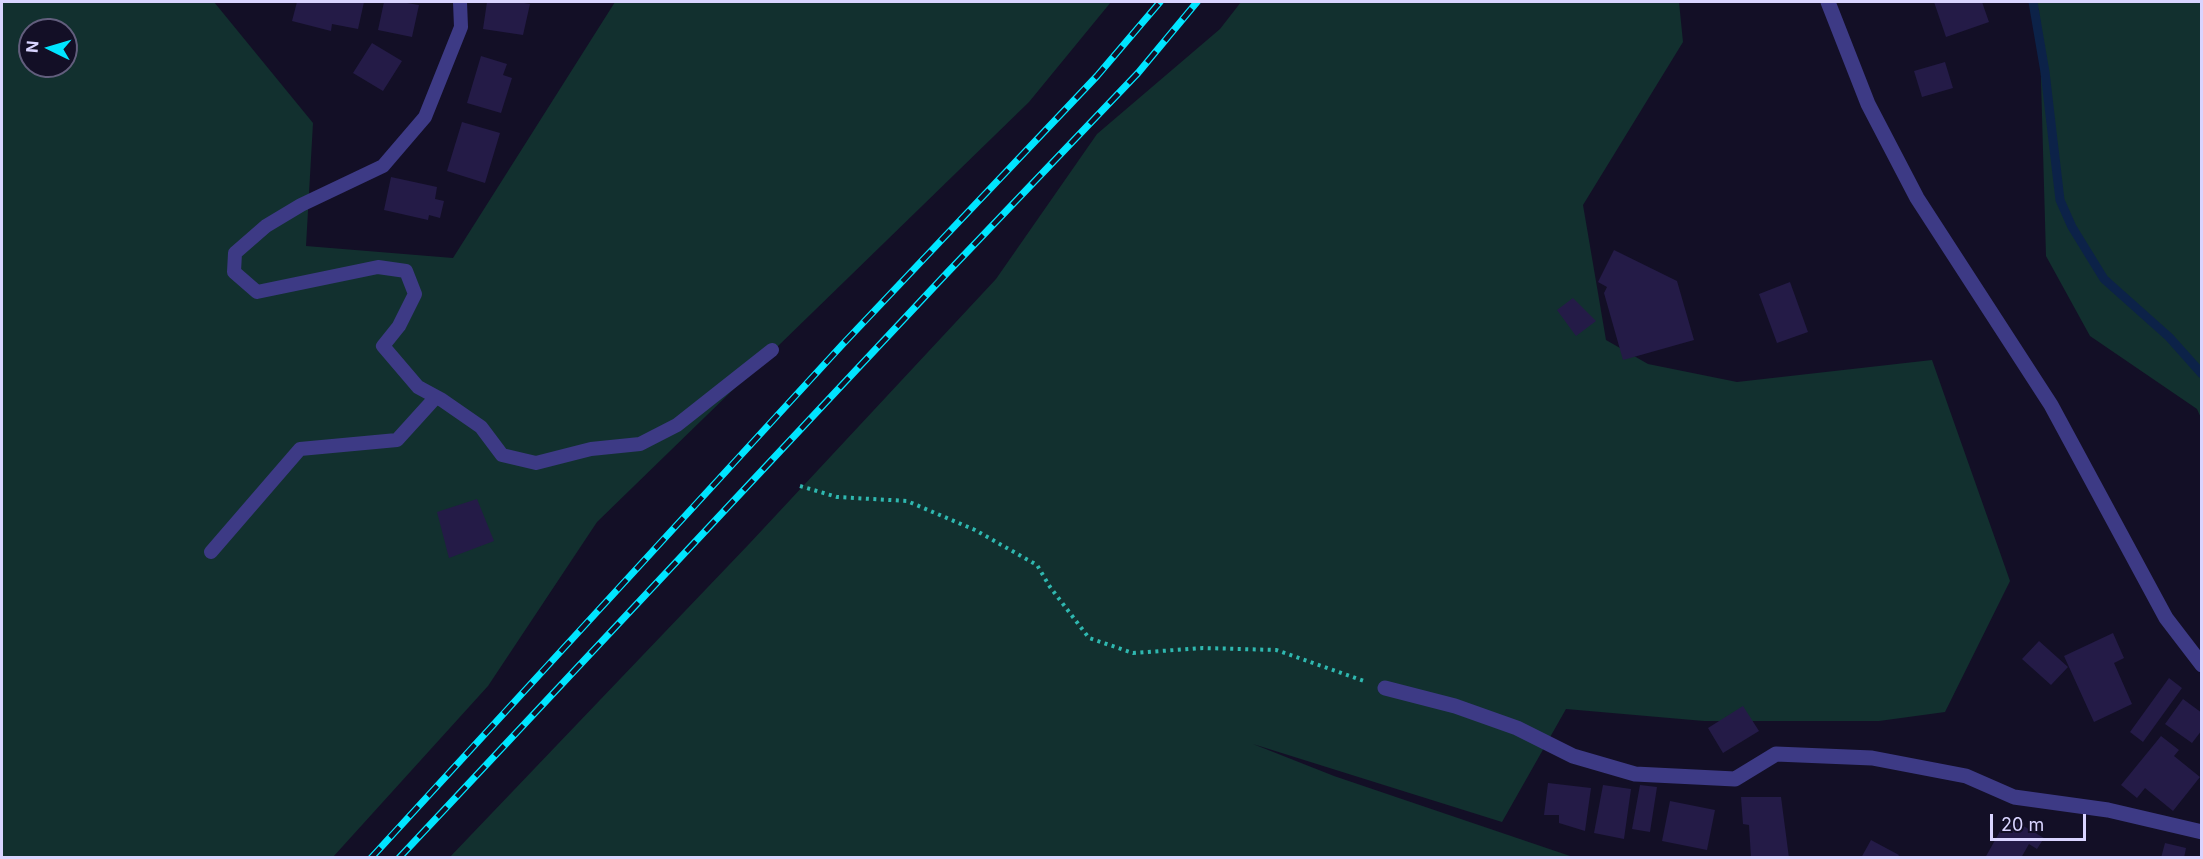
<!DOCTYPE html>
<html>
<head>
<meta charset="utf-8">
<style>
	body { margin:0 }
	#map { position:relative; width:2203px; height:859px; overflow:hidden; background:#130f26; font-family:Inter,sans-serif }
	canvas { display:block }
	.frame { position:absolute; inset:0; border:3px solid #d9d4ff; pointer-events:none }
	.north { position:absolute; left:18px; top:18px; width:60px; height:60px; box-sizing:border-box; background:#130f26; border:2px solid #625e7d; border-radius:50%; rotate:275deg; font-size:16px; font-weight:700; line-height:24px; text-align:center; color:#d9d4ff }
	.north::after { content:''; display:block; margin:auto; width:21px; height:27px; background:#00e5ff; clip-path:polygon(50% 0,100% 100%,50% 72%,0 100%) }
	.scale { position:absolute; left:1990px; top:814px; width:96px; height:27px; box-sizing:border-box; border:3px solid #d9d4ff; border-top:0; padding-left:8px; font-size:18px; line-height:21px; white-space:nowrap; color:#d9d4ff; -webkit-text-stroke:4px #130f26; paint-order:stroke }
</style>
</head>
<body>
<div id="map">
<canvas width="2203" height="859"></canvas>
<div class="frame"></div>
<div class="north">N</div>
<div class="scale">20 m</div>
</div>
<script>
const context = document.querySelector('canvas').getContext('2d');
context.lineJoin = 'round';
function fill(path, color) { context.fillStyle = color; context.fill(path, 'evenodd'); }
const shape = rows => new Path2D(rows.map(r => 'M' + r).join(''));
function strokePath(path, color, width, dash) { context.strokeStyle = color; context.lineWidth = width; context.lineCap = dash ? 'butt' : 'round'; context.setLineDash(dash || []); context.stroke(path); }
fill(shape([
	[2,2,214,2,313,123,306,246,453,258,615,2,1111,2,1029,102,597,522,488,686,333,857,2,858],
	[30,30,66,30,66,66,30,66],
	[1241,2,1679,2,1683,42,1583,205,1606,340,1648,364,1737,382,1932,360,2010,581,1945,712,1879,721,1704,721,1566,709,1502,822,1253,744,1334,776,1573,857,449,858,750,543,996,279,1097,134,1220,29],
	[2035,2,2201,2,2201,418,2197,409,2090,336,2046,256,2039,10]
]), '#12302f');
strokePath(shape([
	[2033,2,2045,72,2060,200,2072,227,2104,279,2169,337,2202,374]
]), '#0c2248', 9);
fill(shape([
	[297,2,364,2,358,29,332,24,331,31,292,21],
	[384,2,401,2,419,5,412,37,378,30],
	[487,2,518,2,530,4,523,35,483,29],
	[1934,2,1982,2,1989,22,1946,37],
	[372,43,402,61,383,91,353,73],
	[481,56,507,64,503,75,512,78,501,113,467,103],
	[1945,62,1953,88,1922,97,1914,71],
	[462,122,500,133,485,183,447,171],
	[391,177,437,187,435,199,444,201,440,218,429,215,428,220,384,210],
	[1614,250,1677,281,1694,340,1623,360,1604,293,1607,287,1598,282],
	[1790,282,1808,332,1777,343,1759,294],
	[1573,298,1596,321,1576,336,1557,310],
	[477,499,494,541,449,558,437,512],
	[2113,633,2124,658,2114,663,2132,704,2094,722,2064,656],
	[2039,641,2068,667,2051,685,2022,659],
	[2169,678,2182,688,2143,742,2130,732],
	[2183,699,2202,713,2202,730,2192,743,2165,724],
	[1743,706,1759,731,1723,753,1708,728],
	[2161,736,2179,750,2174,756,2200,777,2173,811,2145,788,2137,798,2121,785],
	[1548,783,1591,788,1585,831,1559,823,1559,815,1544,815],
	[1603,785,1631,789,1624,839,1594,833],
	[1640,785,1657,787,1650,832,1632,829],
	[1741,797,1781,797,1789,858,1751,858,1749,825,1743,824],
	[1670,801,1715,810,1707,850,1662,841],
	[2008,817,2044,838,2037,849,2029,844,2021,858,1985,858],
	[1871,840,1899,855,1897,858,1861,858],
	[2165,843,2186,848,2184,858,2161,858]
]), '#241b47');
strokePath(shape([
	[800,486,837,497,907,501,975,530,1037,565,1050,587,1089,638,1133,653,1203,648,1276,650,1364,681]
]), '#2fb8b0', 4, [3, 4.5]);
strokePath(shape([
	[460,2,461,27,425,117,383,166,301,205,266,226,235,253,234,272,257,292,378,267,406,271,415,294,399,326,383,346,418,387,442,400,481,427,502,455,536,463,591,449,640,444,677,425,772,350],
	[211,552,300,449,397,440,436,397]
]), '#3d3a85', 14);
strokePath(shape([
	[1828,2,1868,104,1917,198,2051,405,2166,618,2202,665],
	[1385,688,1455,706,1517,728,1573,756,1635,774,1735,779,1776,754,1872,758,1966,776,2014,797,2108,810,2202,832]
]), '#3d3a85', 15);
const rail = shape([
	[371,858,842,345,1097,76,1160,2],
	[399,858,947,273,1138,73,1197,2]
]);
strokePath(rail, '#00e5ff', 7);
strokePath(rail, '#130f26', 4.5, [14]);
</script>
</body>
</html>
